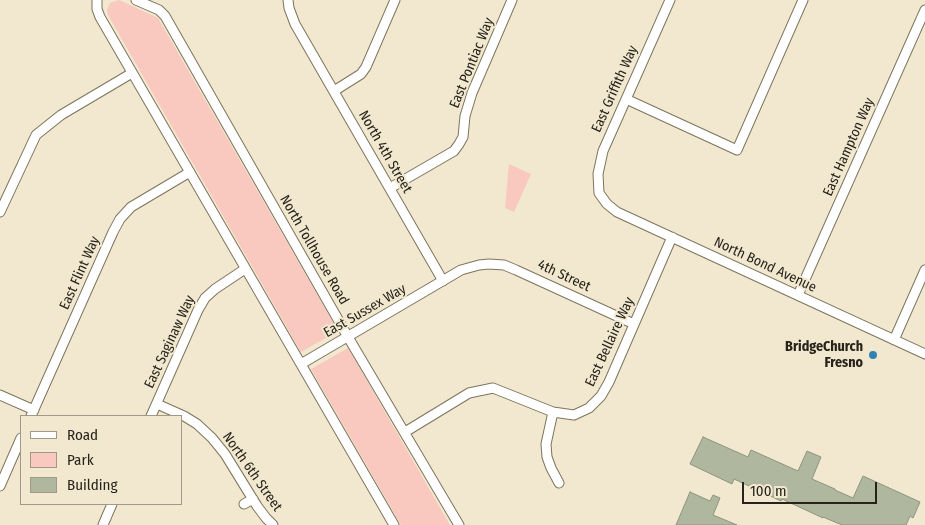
<!DOCTYPE html>
<html>
<head>
<meta charset="utf-8">
<style>
	body { margin:0 }
	#map { position:relative; width:925px; height:525px; overflow:hidden; background:#f1e8cf; font-family:"Fira Sans Condensed",sans-serif }
	canvas { display:block }
	.legend { position:absolute; left:20px; top:415px; width:162px; height:90px; box-sizing:border-box; background:#f1e8cf; border:1px solid #a09987; margin:0; padding:6px 9px; list-style:none; font-size:15px; color:#27231a }
	.legend li { display:flex; align-items:center; gap:10px; height:25px }
	.legend b { width:25px; border:1px solid #a09987 }
	.scale { position:absolute; left:742px; top:482px; width:135px; height:22px; box-sizing:border-box; border:2px solid #27231a; border-top:0; padding-left:6px; font-size:15px; line-height:18px; white-space:nowrap; color:#27231a; -webkit-text-stroke:4px #f1e8cf; paint-order:stroke }
</style>
</head>
<body>
<div id="map">
<canvas width="925" height="525"></canvas>
<ul class="legend">
<li><b style="height:6px;background:#fff"></b>Road</li>
<li><b style="height:14px;background:#f9c8be"></b>Park</li>
<li><b style="height:14px;background:#afb79e"></b>Building</li>
</ul>
<div class="scale">100 m</div>
</div>
<script>
const context = document.querySelector('canvas').getContext('2d');
context.lineJoin = 'round';
function fill(path, color) { context.fillStyle = color; context.fill(path, 'evenodd'); }
const shape = rows => new Path2D(rows.map(r => 'M' + r).join(''));
function strokePath(path, color, width, dash) { context.strokeStyle = color; context.lineWidth = width; context.lineCap = dash ? 'butt' : 'round'; context.setLineDash(dash || []); context.stroke(path); }
function write(font, color, halo, rows, align = 'center') {
  context.font = font + ' "Fira Sans Condensed",sans-serif'; context.lineWidth = 4; context.setLineDash([]); context.textBaseline = 'middle'; context.strokeStyle = halo; context.fillStyle = color; for (const [text, x, y, turn = 0] of rows) {
    context.save(); context.translate(x, y); context.rotate((+turn || 0) * Math.PI / 180); context.textAlign = isNaN(turn) ? turn : align; if (halo) context.strokeText(text, 0, 0); context.fillText(text, 0, 0); context.restore();
  }
}
fill(shape([
	[119,0,158,18,338,331,301,352,108,15,107,10,110,3],
	[509,164,531,174,514,212,505,208],
	[348,348,450,525,401,525,311,369]
]), '#f9c8be');
const building = shape([
	[703,437,748,457,751,450,798,471,807,451,821,457,812,479,835,489,835,490,853,498,863,476,920,502,913,518,910,516,906,525,842,525,823,517,823,518,782,499,781,501,734,479,732,484,690,464,703,437],
	[690,492,710,501,713,495,720,498,713,515,737,525,676,525,690,492]
]);
fill(building, '#afb79e');
strokePath(building, '#8d947d', 1);
const street = shape([
	[97,0,97,9,100,17,394,525],
	[136,0,159,10,165,16,348,337,459,525],
	[288,0,289,8,295,24,443,281],
	[670,0,603,151,598,174,599,193,607,204,617,212,925,354],
	[334,91,361,74,366,67,395,0],
	[626,99,737,150,803,0],
	[390,188,454,151,459,144,463,137,465,116,472,93,512,0],
	[0,212,36,135,61,115,132,73],
	[798,295,925,10],
	[894,340,925,270],
	[301,364,461,270,479,265,489,264,504,265,516,270,634,324],
	[0,395,34,410],
	[157,404,184,416,197,424,212,438,225,454,257,506,266,518,273,525],
	[553,412,546,444,547,457,551,468,559,483],
	[31,416,113,232,120,219,131,207,190,172],
	[151,416,198,310,205,298,215,289,245,269],
	[405,432,469,393,493,388,553,412,574,415,589,408,601,396,609,382,672,237],
	[0,486,21,438],
	[244,504,253,499],
	[103,525,112,504]
]);
strokePath(street, '#7c745d', 11);
strokePath(street, '#fff', 9);
for (const [x, y, r, color] of [
	[873,355,5,"#3381b3"]
]) { const dot = new Path2D(); dot.arc(x, y, r, 0, 2 * Math.PI); context.fillStyle = color; context.fill(dot); strokePath(dot, '#f1e8cf', 2); }
write('14px', '#27231a', '#f1e8cf', [
	["East Pontiac Way",472,63,-68],
	["East Griffith Way",615,89,-66],
	["East Hampton Way",849,147,-66],
	["North 4th Street",385,152,60],
	["North Tollhouse Road",314,250,60],
	["North Bond Avenue",765,265,25],
	["East Flint Way",80,273,-66],
	["4th Street",564,276,25],
	["East Sussex Way",365,311,-30],
	["East Saginaw Way",170,342,-65],
	["East Bellaire Way",610,342,-65],
	["North 6th Street",252,472,55]
]);
write('bold 14px', '#27231a', '#f1e8cf', [
	["BridgeChurch",863,347],
	["Fresno",863,363]
], 'right');
</script>
</body>
</html>
